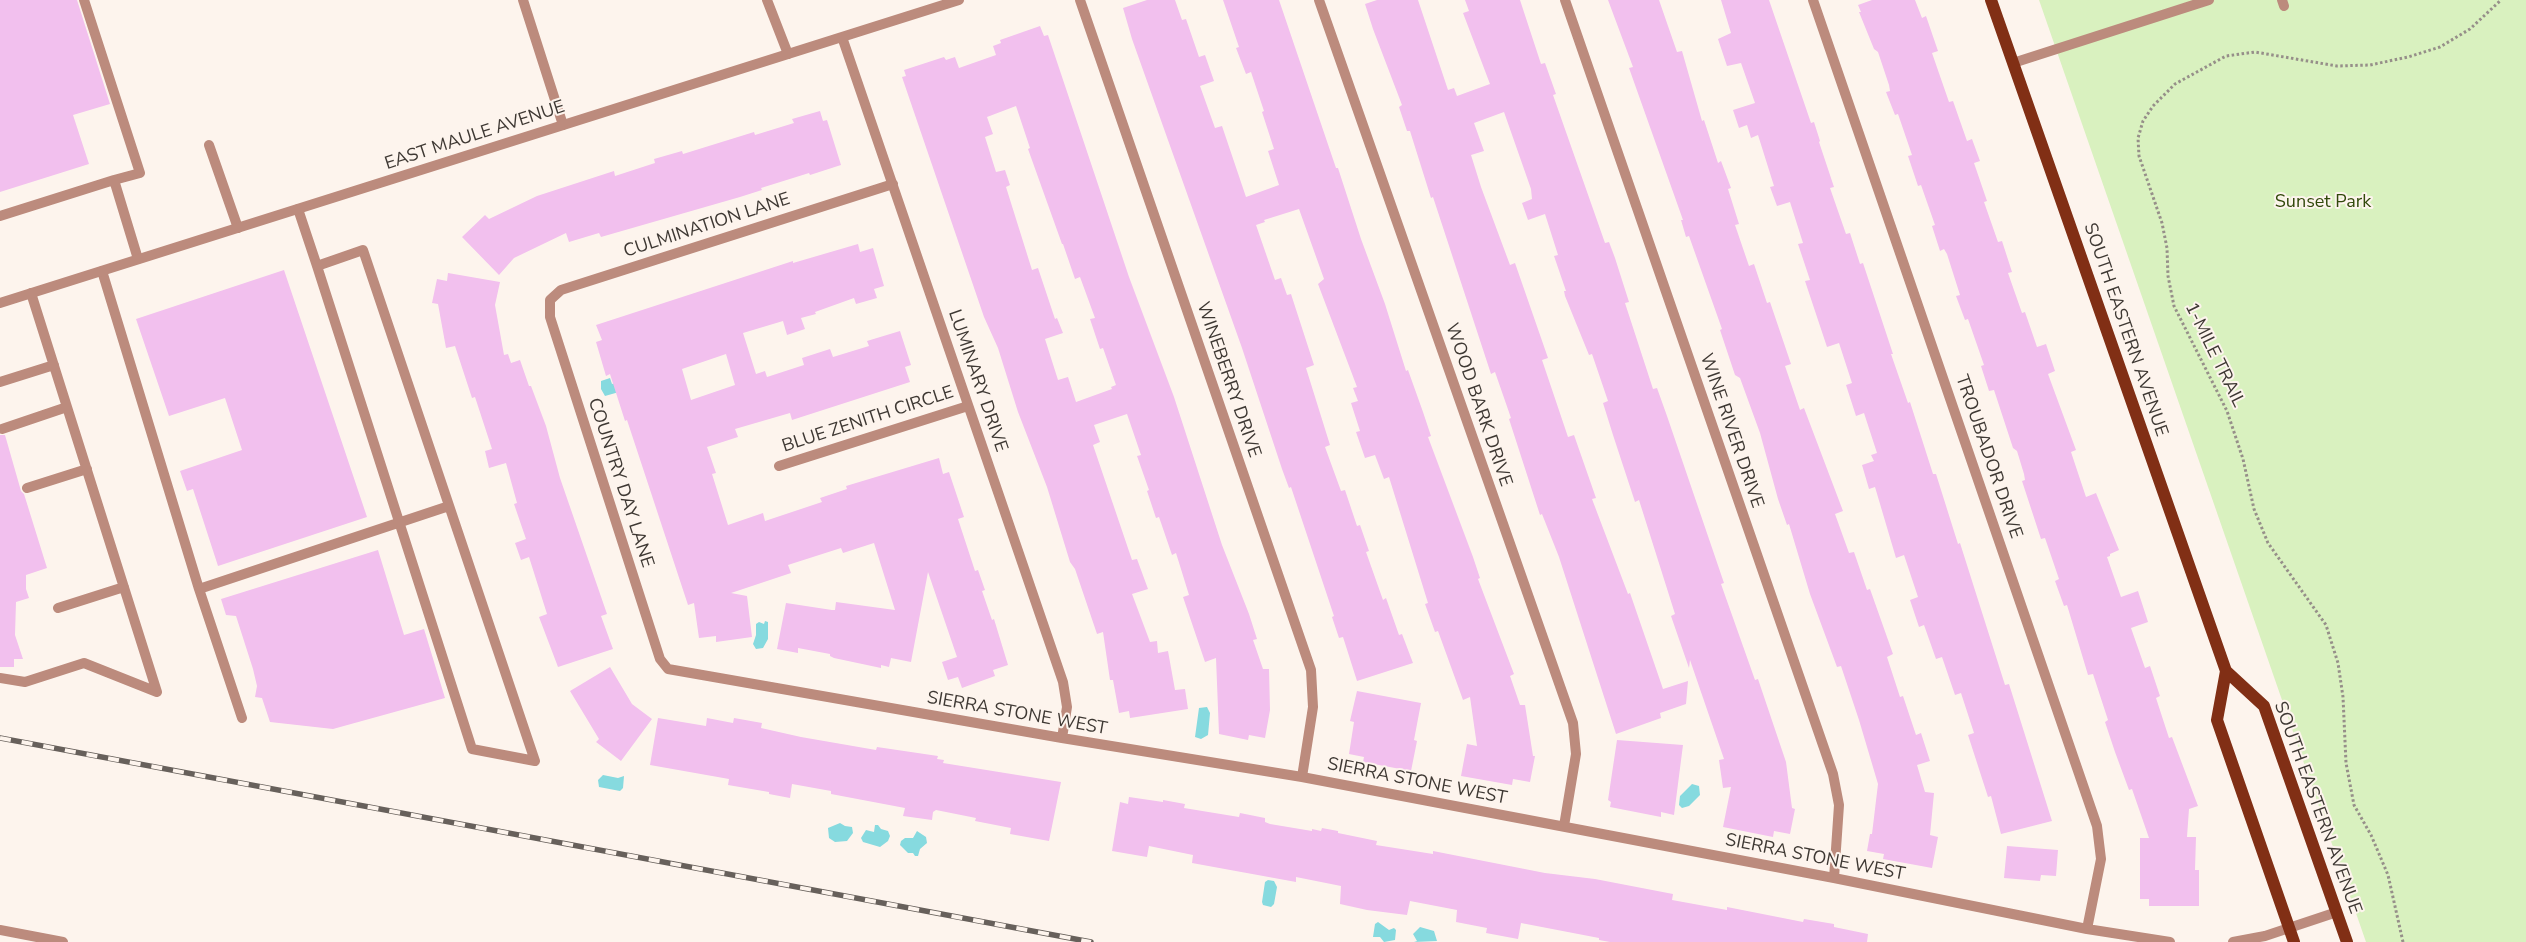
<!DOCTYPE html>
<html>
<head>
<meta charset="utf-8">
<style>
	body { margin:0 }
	canvas { display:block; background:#fdf4ed }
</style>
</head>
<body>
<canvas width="2526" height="942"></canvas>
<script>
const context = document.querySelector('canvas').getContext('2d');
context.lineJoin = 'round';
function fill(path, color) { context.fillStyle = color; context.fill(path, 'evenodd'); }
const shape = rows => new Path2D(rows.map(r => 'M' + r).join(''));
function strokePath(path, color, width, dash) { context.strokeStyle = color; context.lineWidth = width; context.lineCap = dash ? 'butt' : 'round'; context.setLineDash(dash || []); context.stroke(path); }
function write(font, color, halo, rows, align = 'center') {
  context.font = font + ' "Nunito Sans",sans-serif'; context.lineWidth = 4; context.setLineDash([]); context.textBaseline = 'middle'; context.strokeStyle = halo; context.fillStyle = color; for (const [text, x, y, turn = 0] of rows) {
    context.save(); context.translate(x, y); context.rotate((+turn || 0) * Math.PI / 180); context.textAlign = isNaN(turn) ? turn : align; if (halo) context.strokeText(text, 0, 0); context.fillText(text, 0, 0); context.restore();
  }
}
fill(shape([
	[2039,0,2526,0,2526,942,2366,942]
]), '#d9f1bf');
fill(shape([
	[610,378,612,384,629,379,619,392,605,396,601,389,601,381],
	[765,621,768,622,768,639,763,648,756,649,753,644,756,635,756,624,759,622,764,624],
	[1207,707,1210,713,1208,735,1201,739,1195,737,1199,708],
	[603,775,618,778,624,776,623,788,620,791,599,787,598,780],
	[1692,784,1699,786,1700,795,1689,806,1682,808,1679,805,1680,796],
	[840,823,845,826,852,827,853,833,847,841,835,842,829,838,828,828],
	[875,825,878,825,881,829,888,831,890,836,888,841,880,847,863,842,861,838,866,830,874,832],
	[917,831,926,837,927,843,920,849,918,856,915,856,913,853,908,853,900,845,901,841,905,838,913,838],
	[1268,880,1274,881,1277,887,1274,904,1271,907,1263,905,1262,902,1265,882],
	[1378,922,1389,930,1394,928,1396,930,1395,940,1384,942,1380,937,1373,937,1375,924],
	[1420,927,1434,931,1437,941,1414,942,1417,941,1413,934]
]), '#86dadf');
fill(shape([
	[0,0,77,0,110,104,73,115,89,164,0,192],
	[1147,0,1175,0,1182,20,1186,19,1199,57,1205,55,1214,81,1200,86,1215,128,1222,126,1246,197,1279,185,1268,151,1274,149,1262,112,1264,111,1251,72,1246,74,1236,48,1239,47,1223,0,1279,0,1336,168,1338,168,1361,239,1385,304,1406,371,1408,370,1423,412,1431,436,1428,437,1473,557,1480,578,1478,579,1514,674,1510,676,1520,705,1525,705,1533,756,1535,756,1530,782,1513,779,1512,785,1461,776,1467,744,1477,746,1470,697,1463,700,1438,631,1435,632,1425,604,1428,603,1389,477,1384,479,1375,455,1365,458,1356,432,1360,431,1351,403,1358,401,1353,388,1357,387,1318,284,1324,279,1299,209,1264,220,1265,222,1256,225,1275,280,1281,278,1287,295,1291,294,1314,365,1306,368,1330,445,1325,447,1341,491,1345,490,1357,526,1360,525,1369,551,1366,552,1383,600,1386,598,1399,635,1402,634,1413,663,1357,681,1343,637,1339,638,1332,617,1334,616,1291,487,1289,488,1282,469,1242,348,1132,39,1123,8],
	[1377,0,1418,0,1448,90,1454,88,1457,96,1490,84,1463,13,1469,11,1465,0,1520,0,1541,64,1545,63,1556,94,1553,95,1605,243,1609,242,1615,258,1629,302,1625,303,1653,389,1657,388,1667,416,1724,583,1721,584,1755,680,1758,679,1786,762,1792,808,1795,809,1790,834,1774,831,1773,837,1723,827,1731,787,1723,788,1719,760,1724,759,1690,660,1689,668,1671,616,1675,614,1639,500,1635,502,1613,435,1603,403,1608,401,1592,354,1589,355,1565,296,1564,291,1566,291,1554,256,1558,255,1545,214,1528,220,1522,203,1532,199,1531,189,1504,112,1474,123,1484,151,1471,155,1481,187,1510,265,1515,263,1548,358,1542,360,1568,437,1574,435,1596,498,1592,499,1628,594,1630,593,1663,689,1688,681,1686,704,1660,713,1661,718,1616,734,1559,557,1542,514,1540,515,1509,419,1511,418,1495,372,1491,374,1433,197,1431,198,1410,131,1407,131,1399,107,1402,105,1373,29,1365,4],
	[1608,0,1659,0,1677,52,1682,51,1702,121,1704,120,1718,163,1721,161,1731,188,1728,189,1739,224,1735,225,1749,266,1754,264,1767,303,1770,302,1791,364,1785,366,1800,410,1804,408,1843,511,1835,514,1849,553,1854,552,1867,590,1870,589,1893,654,1887,657,1900,697,1903,696,1916,735,1921,733,1930,761,1917,765,1925,792,1934,793,1930,835,1938,837,1932,868,1883,859,1884,854,1867,851,1870,834,1872,834,1878,784,1859,720,1841,666,1837,667,1810,594,1789,524,1787,525,1778,499,1760,433,1740,378,1735,375,1720,330,1722,329,1689,236,1686,237,1681,220,1683,220,1629,68,1633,67],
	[1721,0,1769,0,1811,123,1814,122,1820,141,1819,142,1834,187,1830,188,1846,234,1850,233,1860,264,1863,263,1893,354,1891,354,1908,403,1910,402,1933,474,1936,474,1958,544,1960,543,2005,685,2009,684,2052,821,2001,834,1991,796,1988,797,1968,735,1974,733,1961,693,1955,695,1942,657,1936,659,1924,625,1919,627,1910,600,1918,597,1904,555,1896,558,1875,487,1869,489,1862,465,1874,461,1871,455,1877,453,1864,413,1856,416,1846,385,1852,383,1839,343,1827,347,1805,281,1810,280,1798,244,1803,243,1790,202,1777,206,1770,187,1774,186,1758,135,1751,138,1747,125,1739,128,1733,110,1755,103,1741,63,1727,66,1718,39,1731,33],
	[1872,0,1915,0,1922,18,1926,16,1938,51,1932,53,1949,102,1953,101,1967,141,1972,139,1980,161,1974,163,1987,201,1984,202,1998,242,2002,241,2012,272,2008,273,2022,313,2025,312,2037,347,2046,344,2055,371,2048,374,2076,450,2071,452,2086,497,2096,493,2119,550,2110,554,2110,556,2107,557,2121,597,2138,591,2148,622,2131,628,2145,668,2150,666,2160,696,2156,698,2169,738,2172,737,2198,806,2189,809,2187,837,2196,837,2195,870,2199,870,2199,906,2149,906,2149,899,2140,899,2140,838,2149,838,2132,789,2129,790,2115,752,2105,722,2108,720,2093,674,2088,675,2067,605,2064,606,2055,581,2059,579,2045,538,2041,539,2022,481,2025,480,2024,474,2017,451,2013,448,1994,390,1989,391,1981,366,1984,365,1968,319,1965,320,1956,296,1960,295,1947,254,1944,249,1940,251,1932,226,1935,225,1921,185,1918,186,1908,156,1912,155,1898,114,1895,115,1886,92,1890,91,1889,85,1878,52,1874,49,1859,12,1861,12,1858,5],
	[1040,26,1044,36,1048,35,1129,277,1174,397,1222,545,1249,614,1257,639,1253,640,1263,669,1269,669,1270,710,1265,738,1249,735,1248,740,1219,734,1216,658,1205,662,1183,597,1189,595,1176,553,1172,555,1159,517,1156,518,1147,491,1149,490,1137,456,1141,455,1127,414,1094,425,1100,442,1093,445,1132,560,1137,559,1148,589,1132,594,1150,642,1157,641,1158,653,1168,651,1175,690,1185,689,1188,709,1130,718,1129,711,1119,713,1113,680,1110,680,1103,632,1097,634,1075,569,1070,562,1047,487,1018,412,998,348,984,317,902,77,906,76,904,70,944,57,946,60,955,57,959,68,996,55,993,46,1001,43,1000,40],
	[1016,106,1030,148,1028,149,1062,244,1063,244,1075,279,1080,277,1095,318,1090,319,1100,349,1103,348,1116,385,1111,387,1112,389,1076,402,1068,377,1058,380,1045,339,1063,333,1057,318,1055,319,1038,268,1032,270,1006,187,1010,185,1005,170,996,172,985,137,993,134,987,117],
	[820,111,823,121,827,120,841,165,810,175,809,173,761,188,762,190,740,197,601,237,599,233,569,242,566,233,514,258,499,275,462,237,485,215,489,219,537,196,614,171,615,176,655,163,654,159,682,151,683,154,754,132,755,135,794,123,792,119],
	[858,244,860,252,873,248,884,286,874,289,877,298,856,304,854,298,815,312,816,314,801,318,805,329,787,335,783,321,743,333,756,374,765,371,767,377,804,365,802,358,830,349,833,357,869,346,867,341,900,331,911,365,905,367,910,382,792,420,790,413,735,429,738,437,707,447,716,473,712,474,728,525,763,513,765,521,822,502,820,498,847,489,846,486,939,458,943,474,949,472,964,517,958,519,975,571,978,570,985,590,982,591,992,620,994,619,1008,665,993,670,995,676,962,688,958,677,948,680,942,662,957,657,928,572,911,662,891,658,889,667,881,665,881,668,834,658,830,656,830,654,798,648,798,653,777,649,786,603,832,610,835,610,836,602,895,610,874,543,843,553,841,548,791,564,788,565,791,573,731,593,747,596,752,637,716,642,716,636,699,638,694,603,688,605,627,420,625,421,610,374,606,376,596,342,602,340,596,325,793,261,793,263],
	[726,354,735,385,691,400,682,369],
	[284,270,367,517,218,566,193,489,187,491,180,471,242,450,225,398,169,416,136,319],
	[448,273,500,282,495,305,504,355,508,354,511,363,520,360,529,386,531,386,546,426,560,478,607,614,601,616,613,649,558,667,539,617,547,614,529,557,521,560,515,543,526,539,514,504,517,503,506,463,489,468,485,451,492,449,475,397,472,398,455,346,446,348,438,304,432,303,437,279,447,281],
	[0,435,5,435,21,491,24,494,47,568,26,575,26,589,29,598,16,602,15,635,23,659,14,659,14,667,0,667],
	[378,550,404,635,424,629,445,698,333,729,270,722,262,698,255,697,257,686,253,669,236,616,226,615,221,599],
	[610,667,632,704,652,719,621,761,596,742,599,739,570,691],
	[1357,691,1421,703,1414,740,1417,741,1411,771,1363,762,1364,757,1349,754,1354,722,1350,721],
	[658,718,706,726,707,718,733,723,734,718,762,723,761,728,801,737,876,750,877,747,938,756,937,759,944,760,943,763,1061,782,1049,841,1010,834,1011,828,975,821,976,818,936,810,933,812,932,820,903,816,905,808,831,794,831,791,792,784,790,798,769,794,769,792,728,785,729,779,650,765],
	[1617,740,1683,745,1674,815,1661,812,1661,817,1610,807,1611,802,1608,800],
	[1129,797,1163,802,1163,800,1185,804,1184,808,1239,817,1240,813,1265,818,1265,822,1270,824,1312,831,1312,829,1321,831,1322,828,1338,831,1338,833,1377,841,1376,845,1433,854,1433,851,1545,873,1595,879,1673,894,1672,900,1727,910,1727,907,1803,922,1804,919,1834,924,1834,927,1868,934,1867,942,1610,942,1599,940,1599,938,1521,923,1518,939,1486,933,1487,928,1456,922,1457,910,1410,901,1407,915,1367,910,1340,904,1341,886,1296,877,1296,882,1192,863,1193,855,1149,846,1147,857,1112,851,1120,802,1128,804],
	[2007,846,2058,850,2056,876,2041,875,2040,881,2004,878]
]), '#f2c0ee');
strokePath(shape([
	[2403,942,2388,875,2371,835,2354,805,2346,763,2343,697,2338,663,2326,625,2268,543,2254,509,2243,459,2227,411,2174,306,2168,276,2167,248,2162,223,2139,156,2138,138,2143,121,2153,106,2175,84,2226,56,2255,52,2337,66,2370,65,2408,57,2440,47,2470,29,2501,0]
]), '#968f89', 3, [2.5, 2.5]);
strokePath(shape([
	[84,0,140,173,114,180],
	[523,0,563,125],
	[767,0,788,54],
	[2282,0,2284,6],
	[2013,63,2209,0],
	[209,145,238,228],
	[298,209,317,266,472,749,535,761,363,250,317,266],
	[0,216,114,180,138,259],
	[102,271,199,589],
	[31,293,157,692],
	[0,382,54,365],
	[2,429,67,407],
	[27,488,87,469],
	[58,608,124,587],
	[0,678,25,682,84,663,157,692],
	[242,718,199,589,449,506]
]), '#bc8b7d', 10);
strokePath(shape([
	[1080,0,1311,670,1313,707,1302,777],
	[1319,0,1573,723,1576,754,1564,826],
	[1565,0,1833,774,1839,805,1834,878],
	[1813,0,2097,826,2101,859,2087,929],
	[842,37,1063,682,1067,707,1062,738],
	[893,184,561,290,550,300,550,317,660,659,668,669,1062,738,1302,777,1834,878,2087,929,2170,942],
	[0,303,959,0],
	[779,466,968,406],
	[0,930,63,942],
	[2233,942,2265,936,2337,912]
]), '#bc8b7d', 10);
strokePath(shape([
	[1991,0,2226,671,2264,706,2347,942],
	[2226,671,2217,720,2294,942]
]), '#812f15', 12);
const rail = shape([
	[0,738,1091,942]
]);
strokePath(rail, '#67605b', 5.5);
strokePath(rail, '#fdf4ed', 4, [11]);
write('18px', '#3e3833', '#fdf4ed', [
	["EAST MAULE AVENUE",475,136,-18],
	["CULMINATION LANE",707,226,-18],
	["SOUTH EASTERN AVENUE",2125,330,71],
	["1-MILE TRAIL",2214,355,64],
	["WINEBERRY DRIVE",1228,380,71],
	["LUMINARY DRIVE",977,381,71],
	["WOOD BARK DRIVE",1478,405,71],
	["BLUE ZENITH CIRCLE",868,420,-18],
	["WINE RIVER DRIVE",1731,431,71],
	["TROUBADOR DRIVE",1988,457,71],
	["COUNTRY DAY LANE",620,483,72],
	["SIERRA STONE WEST",1017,714,10],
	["SIERRA STONE WEST",1417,782,11],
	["SOUTH EASTERN AVENUE",2317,808,70],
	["SIERRA STONE WEST",1815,858,11]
]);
write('18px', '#32490b', '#fdf4ed', [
	["Sunset Park",2323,203]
]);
</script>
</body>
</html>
